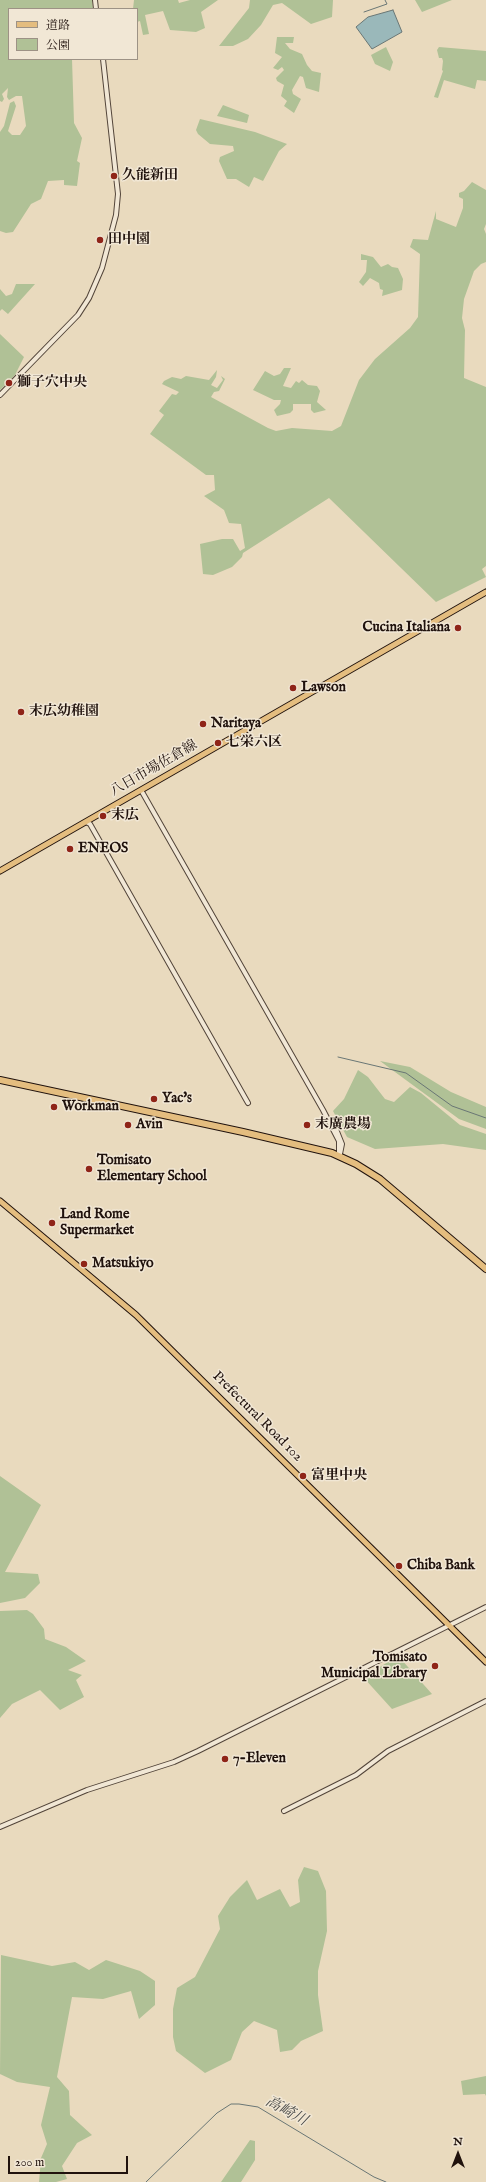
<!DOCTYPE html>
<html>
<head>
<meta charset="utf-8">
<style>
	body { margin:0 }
	#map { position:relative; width:486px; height:2182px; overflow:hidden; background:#e9dabe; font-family:"IM FELL English","Noto Serif JP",serif }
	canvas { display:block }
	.legend { position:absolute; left:8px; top:8px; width:130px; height:52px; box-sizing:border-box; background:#f1e7d5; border:1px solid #9d9285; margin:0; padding:5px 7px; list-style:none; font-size:12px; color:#20120d }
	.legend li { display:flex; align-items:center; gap:8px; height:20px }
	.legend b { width:20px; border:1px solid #9d9285 }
	.north { position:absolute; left:438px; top:2134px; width:40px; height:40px; -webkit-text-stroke:3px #f1e7d5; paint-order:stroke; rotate:0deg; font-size:11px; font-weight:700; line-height:16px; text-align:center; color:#20120d }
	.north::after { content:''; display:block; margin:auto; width:14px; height:18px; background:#20120d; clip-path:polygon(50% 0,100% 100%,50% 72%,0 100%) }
	.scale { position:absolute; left:8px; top:2156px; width:120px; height:18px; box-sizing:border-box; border:2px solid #20120d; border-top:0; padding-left:5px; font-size:12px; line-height:14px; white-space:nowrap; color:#20120d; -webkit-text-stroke:3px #f1e7d5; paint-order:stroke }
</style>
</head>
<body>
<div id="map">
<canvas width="486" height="2182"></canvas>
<ul class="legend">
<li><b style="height:5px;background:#e4bd7f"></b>道路</li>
<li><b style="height:11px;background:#b0c196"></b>公園</li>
</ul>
<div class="north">N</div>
<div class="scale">200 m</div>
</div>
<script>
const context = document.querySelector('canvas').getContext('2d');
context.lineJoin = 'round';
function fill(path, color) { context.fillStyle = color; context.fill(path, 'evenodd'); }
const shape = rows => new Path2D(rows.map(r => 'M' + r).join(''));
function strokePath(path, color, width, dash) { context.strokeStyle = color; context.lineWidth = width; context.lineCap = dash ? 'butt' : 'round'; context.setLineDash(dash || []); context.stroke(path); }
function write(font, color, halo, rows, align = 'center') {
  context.font = font + ' "IM FELL English","Noto Serif JP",serif'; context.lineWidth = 3; context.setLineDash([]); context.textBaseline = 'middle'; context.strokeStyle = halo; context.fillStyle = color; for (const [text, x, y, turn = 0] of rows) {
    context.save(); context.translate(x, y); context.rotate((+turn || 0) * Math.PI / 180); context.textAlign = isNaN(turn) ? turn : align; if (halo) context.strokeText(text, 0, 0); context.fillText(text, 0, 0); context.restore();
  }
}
fill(shape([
	[0,0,92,0,93,9,9,9,9,59,72,59,74,123,82,138,77,161,80,163,77,186,64,185,64,180,48,181,41,199,31,204,13,232,6,233,0,231,0,132,4,126,10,103,14,101,16,106,8,131,12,135,20,135,26,126,22,96,16,96,9,100,7,97,8,88,2,94,4,99,2,102,0,101],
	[134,0,178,0,179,3,190,0,218,0,201,12,205,28,196,32,170,30,163,11,145,15,149,34,143,35,140,21,137,22,137,9,133,9],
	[250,0,333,0,332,17,311,24,282,3,273,5,261,25,248,39,233,46,219,46,249,8],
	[415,0,452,0,422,12],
	[277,37,294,37,293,43,285,43,290,49,302,54,307,65,312,71,321,73,319,92,306,88,303,77,300,76,292,90,293,94,301,99,294,113,284,106,287,101,281,96,284,85,277,81,276,78,284,70,282,67,278,70,273,68,282,57,275,53],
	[386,47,393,62,390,71,375,64,371,55],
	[439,47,486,51,486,81,477,80,475,89,444,80,438,98,434,97,443,71,442,70,443,61,442,58,439,58,437,50],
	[223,105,249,115,247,123,217,116],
	[200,119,255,132,287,144,279,151,263,181,254,177,249,187,236,179,227,179,219,161,220,157,234,151,233,146,210,144,198,134,196,130],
	[472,182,486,190,486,224,484,229,486,234,486,262,481,264,474,271,464,299,462,318,465,330,464,378,486,387,486,566,482,569,486,577,436,602,329,498,243,553,242,557,232,567,213,575,203,574,200,544,222,539,233,539,240,551,245,548,241,524,229,523,224,510,204,496,215,490,214,475,206,475,150,434,164,415,159,411,172,394,176,395,179,392,162,384,164,381,172,377,181,379,186,376,209,380,217,370,216,377,211,385,217,388,223,380,221,376,225,379,219,391,214,392,211,397,268,428,276,431,292,428,332,431,341,426,359,380,375,359,410,328,418,317,420,254,410,247,413,239,428,240,436,211,436,219,456,227,463,208,463,199,459,197,459,193,464,191],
	[361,254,373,257,381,267,388,264,392,267,398,268,403,279,402,290,382,296,383,290,380,289,379,283,370,278,363,286,359,282,366,272,367,260,361,260],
	[16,284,35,284,8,314,2,309,0,311,0,289,6,296,12,294],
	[0,334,24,357,15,375,0,390],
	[284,368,291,368,283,386,291,388,296,381,299,383,302,380,308,385,317,386,320,391,317,402,326,410,314,413,311,410,311,404,293,404,293,410,290,413,277,416,274,410,280,404,281,400,274,400,253,390,265,371,274,376,280,374],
	[380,1061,410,1067,451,1092,486,1107,486,1129,459,1119],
	[358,1070,368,1077,385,1099,394,1102,410,1087,421,1093,460,1125,486,1134,486,1150,443,1144,375,1149,347,1137,333,1111,344,1099],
	[0,1476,41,1505,5,1572,38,1574,40,1583,25,1598,0,1603],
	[27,1610,33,1614,44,1629,45,1639,66,1647,86,1661,68,1670,82,1675,76,1680,84,1697,60,1710,40,1690,12,1704,0,1718,0,1611],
	[400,1658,432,1694,392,1709,363,1677,388,1662],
	[304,1867,318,1871,326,1891,327,1931,318,1971,318,1995,323,2031,301,2041,292,2050,280,2052,277,2030,254,2021,242,2032,231,2060,205,2073,176,2051,173,2037,173,2009,177,1988,195,1977,220,1929,218,1916,230,1897,247,1880,257,1900,280,1889,290,1907,300,1902,298,1880],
	[1,1955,52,1966,75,1962,89,1970,106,1960,140,1971,155,1981,155,2005,139,2019,131,1991,103,1999,72,1997,57,2077,69,2091,70,2115,92,2135,77,2143,62,2166,67,2179,56,2182,39,2182,41,2158,47,2144,41,2125,50,2087,17,2082,0,2074],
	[486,2076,486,2096,485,2094,463,2095,461,2081],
	[250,2140,255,2141,255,2160,241,2182,221,2182]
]), '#b0c196');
const water = shape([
	[393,10,402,32,372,49,356,27,368,17,393,10]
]);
fill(water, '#9ab8ba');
strokePath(water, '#697675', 1);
strokePath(shape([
	[364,12,387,4,385,0],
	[338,1057,406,1073,452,1106,486,1118],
	[146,2182,217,2113,231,2104,239,2104,258,2107,374,2177,386,2182]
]), '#697675', 1);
const minor = shape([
	[95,0,96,9],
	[0,395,78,315,89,298,102,268,116,215,118,194,103,59],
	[141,790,323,1110,339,1141,339,1156],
	[86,822,90,824,248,1103],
	[336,1129,342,1144,340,1154],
	[284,1811,356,1775,388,1751,486,1701],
	[0,1827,87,1790,174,1762,198,1751,486,1607]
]);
const major = shape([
	[0,871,486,592],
	[0,1201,136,1315,486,1662]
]);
const highway = shape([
	[0,1080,243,1132,332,1153,356,1164,380,1179,486,1269]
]);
strokePath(minor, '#524439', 6);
strokePath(major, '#20120d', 7);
strokePath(highway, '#20120d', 8);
strokePath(minor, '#f1e7d5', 4);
strokePath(major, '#e4bd7f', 5);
strokePath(highway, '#e4bd7f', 6);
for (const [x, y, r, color] of [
	[114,176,4,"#8f2418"],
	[100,240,4,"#8f2418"],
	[9,383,4,"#8f2418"],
	[458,628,4,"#8f2418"],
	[293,688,4,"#8f2418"],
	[21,712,4,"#8f2418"],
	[203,724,4,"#8f2418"],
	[218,743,4,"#8f2418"],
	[103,816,4,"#8f2418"],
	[70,849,4,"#8f2418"],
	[154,1099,4,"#8f2418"],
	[54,1107,4,"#8f2418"],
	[128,1125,4,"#8f2418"],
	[307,1125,4,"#8f2418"],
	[89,1169,4,"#8f2418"],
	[52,1223,4,"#8f2418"],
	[84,1264,4,"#8f2418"],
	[303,1476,4,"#8f2418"],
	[399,1566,4,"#8f2418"],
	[435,1666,4,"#8f2418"],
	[225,1759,4,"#8f2418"]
]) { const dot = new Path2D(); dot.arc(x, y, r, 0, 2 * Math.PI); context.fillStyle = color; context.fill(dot); strokePath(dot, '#f1e7d5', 1.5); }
write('bold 14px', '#20120d', '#f1e7d5', [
	["久能新田",122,176],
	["田中園",108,240],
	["獅子穴中央",17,383],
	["Cucina Italiana",450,628,"right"],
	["Lawson",301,688],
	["末広幼稚園",29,712],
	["Naritaya",211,724],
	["七栄六区",226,743],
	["末広",111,816],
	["ENEOS",78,849],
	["Yac's",162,1099],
	["Workman",62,1107],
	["Avin",136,1125],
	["末廣農場",315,1125],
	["Tomisato",97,1161],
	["Elementary School",97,1177],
	["Land Rome",60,1215],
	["Supermarket",60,1231],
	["Matsukiyo",92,1264],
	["富里中央",311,1476],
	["Chiba Bank",407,1566],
	["Tomisato",427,1658,"right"],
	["Municipal Library",427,1674,"right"],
	["7-Eleven",233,1759]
], 'left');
write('14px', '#20120d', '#f1e7d5', [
	["八日市場佐倉線",154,769,-30],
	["Prefectural Road 102",257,1417,45]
]);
write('italic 15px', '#4b4c4a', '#f1e7d5', [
	["高崎川",286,2112,29]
]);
</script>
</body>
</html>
